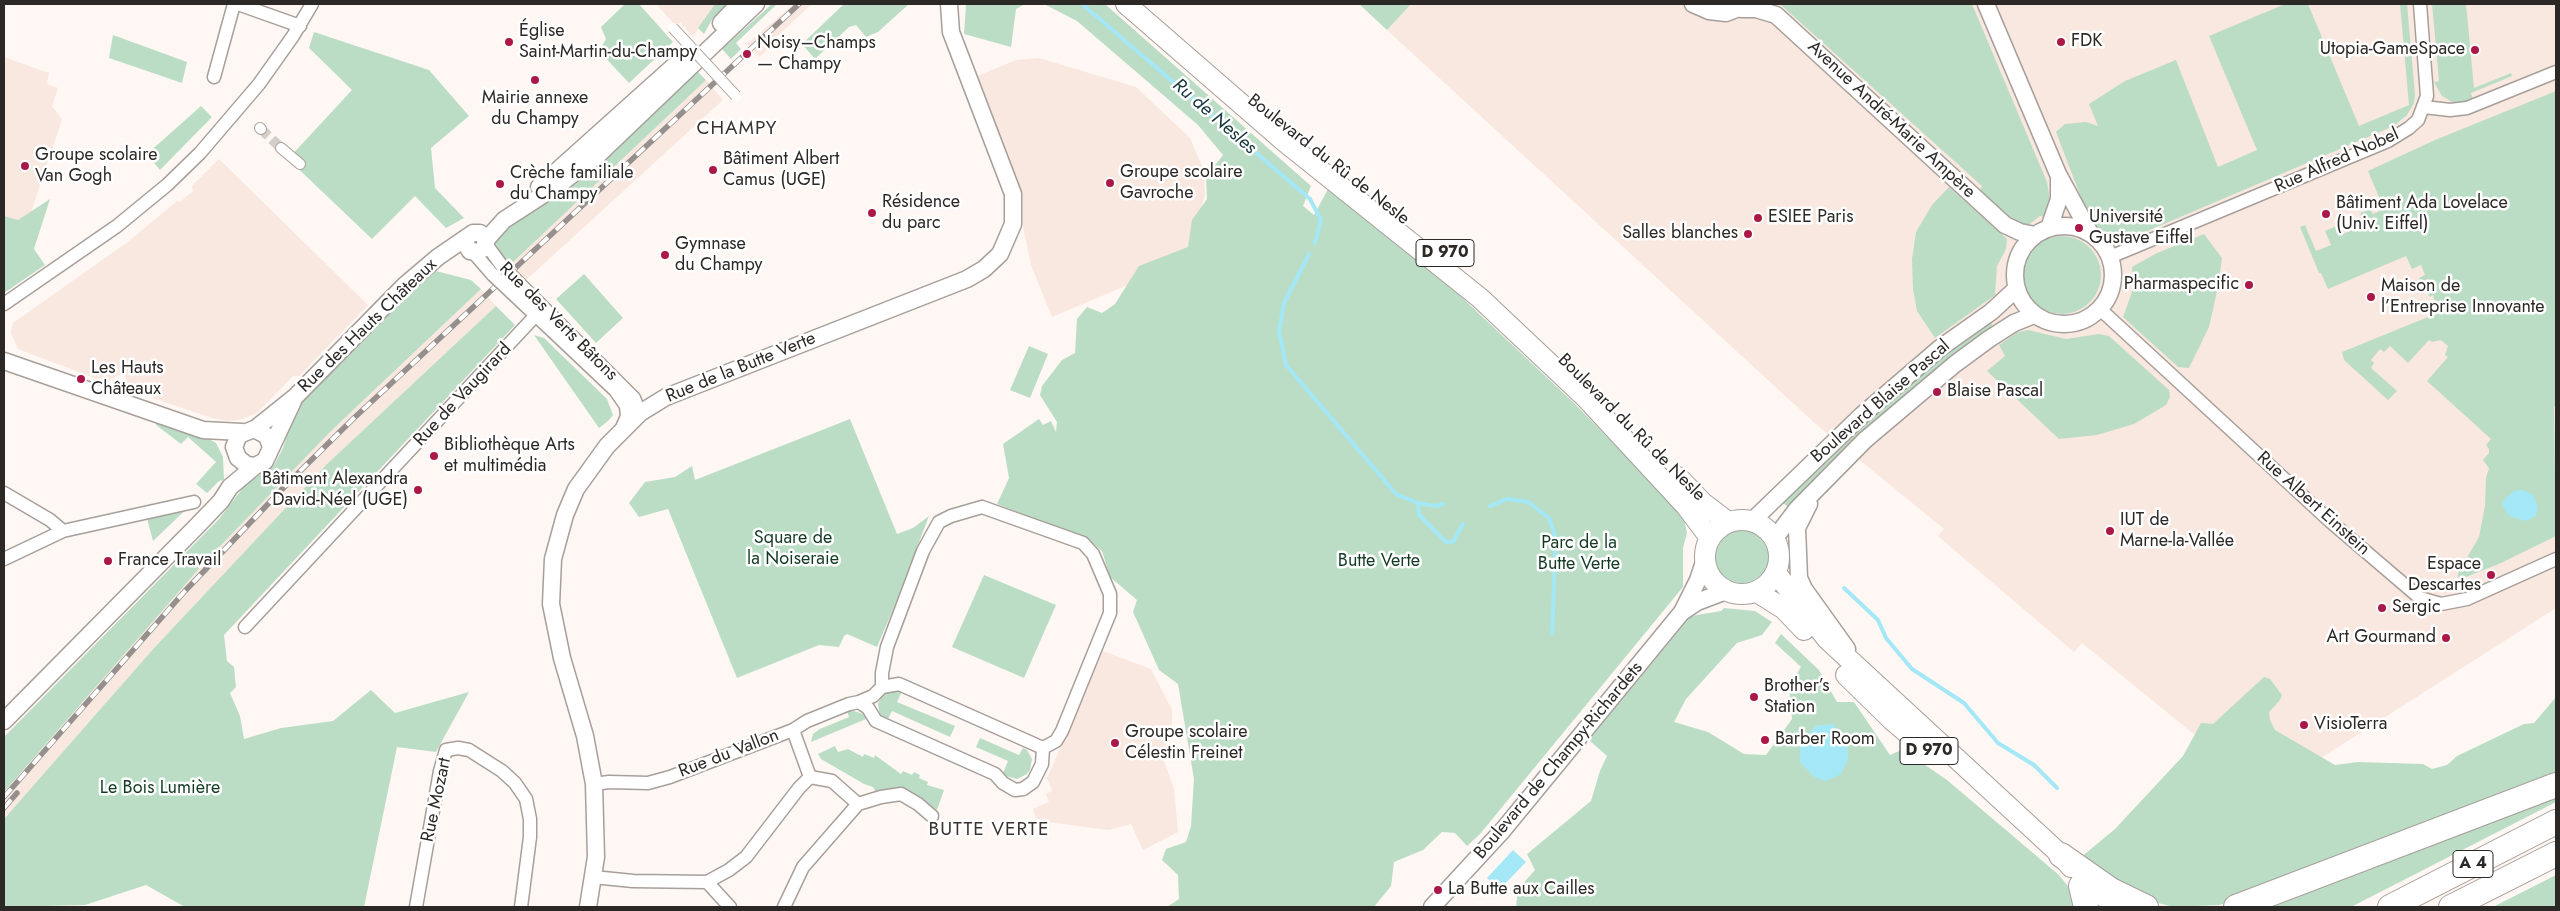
<!DOCTYPE html>
<html>
<head>
<meta charset="utf-8">
<style>
	body { margin:0 }
	#map { position:relative; width:2560px; height:911px; overflow:hidden; background:#fef7f3; font-family:Jost,sans-serif }
	canvas { display:block }
	.frame { position:absolute; inset:0; border:5px solid #2b2826; pointer-events:none }
</style>
</head>
<body>
<div id="map">
<canvas width="2560" height="911"></canvas>
<div class="frame"></div>
</div>
<script>
const context = document.querySelector('canvas').getContext('2d');
context.lineJoin = 'round';
function fill(path, color) { context.fillStyle = color; context.fill(path, 'evenodd'); }
const shape = rows => new Path2D(rows.map(r => 'M' + r).join(''));
function strokePath(path, color, width, dash) { context.strokeStyle = color; context.lineWidth = width; context.lineCap = dash ? 'butt' : 'round'; context.setLineDash(dash || []); context.stroke(path); }
function write(font, color, halo, rows, align = 'center') {
  context.font = font + ' Jost,sans-serif'; context.lineWidth = 5; context.setLineDash([]); context.textBaseline = 'middle'; context.strokeStyle = halo; context.fillStyle = color; for (const [text, x, y, turn = 0] of rows) {
    context.save(); context.translate(x, y); context.rotate((+turn || 0) * Math.PI / 180); context.textAlign = isNaN(turn) ? turn : align; if (halo) context.strokeText(text, 0, 0); context.fillText(text, 0, 0); context.restore();
  }
}
fill(shape([
	[656,4,715,4,693,37,680,22,676,26],
	[794,4,812,4,775,38,777,41,759,57,747,44],
	[1411,4,2556,4,2556,608,2266,793,2082,643,2074,652,1947,544,1938,536,1944,529,1818,426,1387,30],
	[4,57,49,73,47,84,58,88,52,106,62,119,31,212,18,221,4,216],
	[1039,58,1136,87,1190,138,1204,171,1205,195,1189,251,1130,284,1052,317,1031,265,1023,227,1023,202,975,77,1016,60],
	[706,80,723,100,525,281,509,266],
	[219,159,368,305,299,376,293,376,257,413,239,420,228,421,212,418,132,391,123,373,105,382,18,349,11,333,13,323,129,241,177,201,180,202,193,191,192,186],
	[481,289,496,306,327,464,154,648,4,819,4,792,204,563,331,431],
	[1103,651,1151,669,1172,710,1172,731,1162,755,1174,789,1178,832,1143,850,1131,824,1108,830,1041,821,1036,818,1033,809,1049,802,1046,794,1052,791,1047,778]
]), '#f9e8df');
fill(shape([
	[625,4,639,4,673,42,629,83,599,51,606,39,601,27],
	[715,4,729,4,713,18,704,34,698,28],
	[772,4,784,4,777,4,736,43,741,49,731,59,722,49],
	[844,4,909,4,878,32,866,37,856,25,849,27,815,59,802,44],
	[966,4,1025,4,1016,9,1011,47,964,34],
	[1044,4,1105,4,1311,186,1303,206,1314,215,1328,189,1454,290,1575,404,1683,515,1687,533,1683,548,1683,587,1480,834,1467,846,1455,833,1442,832,1423,850,1394,862,1391,886,1374,907,1167,907,1179,899,1178,875,1162,860,1166,849,1186,842,1191,826,1194,779,1178,684,1159,670,1133,612,1137,600,1110,577,1102,551,1088,539,997,504,1009,478,1003,444,1039,419,1043,425,1051,421,1056,432,1057,422,1040,395,1042,386,1062,360,1075,353,1077,319,1087,307,1102,313,1115,304,1139,266,1188,247,1192,220,1207,199,1206,177,1223,155,1198,125,1077,21],
	[1359,4,1411,4,1387,30],
	[1780,4,1972,4,2047,182,2051,207,2048,217,2040,216,2027,226,2017,225,1980,190,1982,186],
	[2285,4,2308,4,2359,126,2409,105,2400,4,2407,4,2415,95,2414,103,2407,115,2394,126,2124,241,2114,241,2103,237,2090,221,2056,132,2065,124,2086,122,2098,126,2089,104,2125,81,2176,60,2218,167,2257,150,2209,36],
	[2432,4,2466,4,2474,88,2511,73,2512,76,2471,93,2473,99,2462,103,2452,102,2442,96,2435,84,2434,82,2439,81],
	[314,32,429,70,469,116,431,148,435,188,464,218,446,228,415,196,372,239,288,159,352,90,309,48],
	[113,35,187,62,182,83,109,58],
	[695,69,706,80,509,266,497,248,495,239],
	[2556,91,2556,405,2554,407,2556,536,2501,563,2461,579,2458,577,2458,573,2479,537,2485,506,2486,478,2489,468,2483,460,2489,453,2489,449,2486,445,2491,439,2427,381,2448,357,2445,355,2448,346,2441,340,2432,342,2429,340,2408,363,2390,346,2384,352,2380,349,2371,360,2374,363,2371,368,2397,391,2388,400,2344,360,2342,352,2438,313,2433,295,2430,297,2419,278,2425,275,2421,265,2412,269,2406,256,2328,289,2321,273,2319,273,2300,227,2305,225,2316,251,2331,245,2325,231,2336,226,2340,235,2365,225,2360,213,2370,209,2373,214,2384,209,2368,171,2435,140],
	[201,106,212,117,160,170,147,154],
	[1949,187,2007,239,2006,249,1997,266,1995,295,1935,338,1917,311,1913,289,1912,259,1916,232,1932,205],
	[50,199,34,249,45,265,4,293,4,216,18,220],
	[2204,234,2222,258,2218,287,2209,327,2189,368,2178,367,2123,317,2133,289,2132,267,2157,253],
	'2023 275a39 39 0 1 1 78 0a39 39 0 1 1-78 0Z',
	[432,270,471,280,481,289,331,431,204,563,4,792,4,737,219,519,246,484,274,465,283,448,291,423,306,396,411,287],
	[584,274,623,318,596,343,556,299],
	[496,306,515,325,224,635,227,661,234,667,236,687,230,693,240,716,244,739,281,728,333,721,371,690,395,713,469,692,436,752,397,747,364,907,185,907,146,885,85,905,4,907,4,819,154,648,327,464],
	[1989,320,1995,329,1790,509,1782,502,1903,386],
	[2028,330,2066,339,2099,334,2109,336,2169,390,2170,397,2166,405,2134,424,2097,435,2059,439,1987,371,2005,356,1999,345,2018,332],
	[534,335,544,338,607,399,613,415,608,421,599,428],
	[1029,346,1048,354,1030,398,1010,390],
	[850,419,897,534,913,528,929,516,894,607,877,647,847,634,844,636,839,647,819,645,737,678,668,509,639,517,629,503,645,482,675,477,692,466,695,480],
	[156,422,206,437,216,443,223,457,224,480,219,481,207,493,196,484,216,462,188,437,181,444,156,425],
	[194,502,153,541,146,515],
	'1713 556a28 28 0 1 1 56 0a28 28 0 1 1-56 0Z',
	[984,575,1056,605,1024,678,952,647],
	[1724,608,1755,611,1772,622,1762,635,1737,643,1686,699,1674,722,1708,732,1744,754,1766,755,1792,719,1789,687,1801,667,1775,643,1781,634,1819,670,1837,702,1854,702,1890,755,1910,746,1925,765,1947,780,2059,875,2080,901,2081,907,1516,907,1518,889,1535,870,1527,854,1591,801,1600,771,1607,756,1589,740,1691,616,1721,611],
	[2264,677,2270,679,2282,695,2280,700,2269,712,2270,720,2275,730,2335,765,2358,762,2423,764,2432,769,2447,765,2457,756,2524,724,2534,723,2556,697,2556,776,2248,897,2219,905,2174,907,2146,900,2080,858,2115,829,2183,756,2201,723,2213,724],
	[895,689,902,691,897,702,955,726,950,737,892,711,887,721,880,716,878,704,882,695],
	[851,710,863,714,866,719,811,742,813,734,820,729,849,717,847,711],
	[980,738,1019,755,1023,748,1027,750,1032,759,1030,770,1027,774,1017,779,1006,776,1003,773,1008,761,976,747],
	[835,746,838,752,848,749,863,757,864,754,874,758,875,755,901,774,903,771,912,775,914,772,920,775,919,778,928,782,927,785,944,790,937,810,917,796,902,792,876,793,873,787,864,784,821,759,818,754],
	[2556,793,2556,802,2351,907,2261,907],
	[2556,875,2556,907,2493,907]
]), '#bbddc6');
fill(shape([
	[2522,490,2532,494,2538,506,2536,516,2526,521,2509,516,2502,504,2506,498,2514,491],
	[1833,724,1847,745,1848,759,1841,774,1826,781,1814,777,1800,762,1800,745,1815,726],
	[1513,850,1526,862,1499,890,1487,878]
]), '#a4e8f7');
strokePath(shape([
	[1082,4,1310,199,1321,220,1315,243],
	[1309,254,1284,303,1279,331,1286,365,1396,494,1418,503,1436,506,1443,504],
	[1418,503,1419,515,1446,542,1453,542,1463,524],
	[1490,506,1507,499,1528,502,1549,518,1556,538,1552,633],
	[1844,588,1878,620,1886,638,1912,669,1964,703,1998,743,2034,765,2057,788]
]), '#a4e8f7', 4);
strokePath(shape([
	[261,129,281,148]
]), '#d4ceca', 10, [10, 5]);
const pedestrian = shape([
	[260,128,261,129],
	[281,148,300,164]
]);
const minor = shape([
	[238,4,300,26],
	[214,77,234,4],
	[2424,107,2450,110,2467,108,2556,72],
	[486,244,502,266],
	[473,252,493,275],
	[2110,257,2388,141,2409,128,2418,120,2427,96,2420,4],
	[520,284,634,398,640,413],
	[511,292,620,395],
	[4,304,117,226,167,185,200,153,259,84,293,36,312,4],
	[2100,309,2331,522,2420,598,2441,604,2467,599,2556,559],
	[615,390,626,406,627,416,621,430],
	[4,493,50,520,63,531],
	[982,507,1083,543,1093,554,1110,594,1110,613,1062,731,1056,741,1043,748,899,684,882,687,882,673,887,647,923,551,939,522,951,516,982,507],
	[4,559,63,531,194,502],
	[245,627,536,315],
	[859,702,868,708,876,721,995,774,1003,783,1015,790,1023,789,1033,782,1042,764,1043,748],
	[793,730,810,777],
	[810,777,832,781,858,804],
	[594,784,609,782,648,783,670,777,793,730,807,721,849,704,859,702,873,696,882,687],
	[593,877,633,881,707,882,729,870,746,857,799,788,810,777],
	[707,882,730,907],
	[416,907,440,771,446,750,458,748,469,750,502,771,515,783,526,799,530,819,530,837,521,907],
	[784,907,803,867,858,804,881,797,901,794,918,804,932,816]
]);
const tertiary = shape([
	[1693,4,1709,11,1726,13,1749,4],
	[1986,4,2058,174,2090,233],
	[1741,9,1756,9,1776,15,2005,225,2020,232,2035,235],
	[721,23,739,4],
	[539,187,684,57],
	'2015 275a49 49 0 1 1 98 0a49 49 0 1 1-98 0Z',
	[2049,228,2059,199,2059,179],
	[486,240,504,220,561,183,598,155,756,4],
	[4,361,203,430,242,432],
	[255,429,295,397,405,285,438,257,473,233,480,233,484,237,486,244,483,249,478,252,470,251,465,243,467,237],
	[271,447,267,436,254,429,239,435,234,447,238,458,247,465,255,466,265,461,293,401],
	[1809,504,1797,528,1799,578,1804,589,1847,649],
	[1752,521,1862,415,1940,348,1991,312,2016,289],
	[1775,538,1797,509,1865,440,1955,364,1989,339,2014,323,2034,315],
	[1682,612,1697,602,1726,591],
	[4,721,197,526,221,501,230,487,255,466],
	[588,907,596,857,594,784,585,736,562,658,551,604,553,559,565,515,576,489,607,446,640,413,666,397,967,279,984,269,1000,254,1013,224,1013,194,951,32,949,4],
	[1432,907,1503,830,1682,612,1698,580,1705,559]
]);
const primary = shape([
	[1126,4,1285,142,1480,298,1586,398,1686,506,1710,538],
	[1678,477,1703,503,1728,522],
	'1705 557a37 37 0 1 1 74 0a37 37 0 1 1-74 0Z',
	[1776,573,1827,639,2061,855,2071,867],
	[1757,592,1784,609,1804,630],
	[1846,675,1892,720,1930,752],
	[2092,886,2116,907]
]);
const motorway = shape([
	[2061,855,2111,890,2146,907],
	[2081,886,2086,907],
	[2236,907,2556,785],
	[2390,907,2556,822],
	[2451,907,2556,854]
]);
strokePath(pedestrian, '#a79f9a', 12);
strokePath(minor, '#a79f9a', 15);
strokePath(tertiary, '#a79f9a', 19);
strokePath(primary, '#a79f9a', 22);
strokePath(motorway, '#a79f9a', 26);
strokePath(pedestrian, '#fff', 10);
strokePath(minor, '#fff', 12);
strokePath(tertiary, '#fff', 16);
strokePath(primary, '#fff', 20);
strokePath(motorway, '#fff', 24);
const rail = shape([
	[4,797,185,591,288,483,354,418,799,4],
	[4,808,17,793]
]);
strokePath(rail, '#95908d', 5.5);
strokePath(rail, '#fff', 4, [11]);
const pedestrianBridge = shape([
	[673,28,736,96]
]);
const minorBridge = shape([
	[502,266,520,284],
	[493,275,511,292]
]);
strokePath(pedestrianBridge, '#a79f9a', 12, []);
strokePath(minorBridge, '#a79f9a', 15, []);
strokePath(pedestrianBridge, '#fff', 10);
strokePath(minorBridge, '#fff', 12);
for (const [x, y, r, color] of [
	[509,42,5,"#ab1847"],
	[2061,42,5,"#ab1847"],
	[2475,50,5,"#ab1847"],
	[747,54,5,"#ab1847"],
	[535,80,5,"#ab1847"],
	[25,166,5,"#ab1847"],
	[713,170,5,"#ab1847"],
	[1110,183,5,"#ab1847"],
	[500,184,5,"#ab1847"],
	[872,213,5,"#ab1847"],
	[2326,214,5,"#ab1847"],
	[1758,218,5,"#ab1847"],
	[2079,228,5,"#ab1847"],
	[1748,234,5,"#ab1847"],
	[665,255,5,"#ab1847"],
	[2249,285,5,"#ab1847"],
	[2371,297,5,"#ab1847"],
	[81,379,5,"#ab1847"],
	[1937,392,5,"#ab1847"],
	[434,456,5,"#ab1847"],
	[418,490,5,"#ab1847"],
	[2110,531,5,"#ab1847"],
	[108,561,5,"#ab1847"],
	[2491,575,5,"#ab1847"],
	[2382,608,5,"#ab1847"],
	[2446,638,5,"#ab1847"],
	[1754,697,5,"#ab1847"],
	[2304,725,5,"#ab1847"],
	[1765,740,5,"#ab1847"],
	[1115,743,5,"#ab1847"],
	[1438,890,5,"#ab1847"]
]) { const dot = new Path2D(); dot.arc(x, y, r, 0, 2 * Math.PI); context.fillStyle = color; context.fill(dot); strokePath(dot, '#fff', 2); }
for (const [x, y, w] of [
	[1445,253,58],
	[1929,751,58],
	[2473,864,40]
]) { const box = new Path2D(); box.roundRect(x - w / 2, y - 13.5, w, 27, 4); context.fillStyle = '#fff'; context.fill(box); strokePath(box, '#2b2826', 1); }
write('bold 16px', '#2b2826', null, [
	["D 970",1445,253],
	["D 970",1929,751],
	["A 4",2473,864]
]);
write('18px', '#2b2826', '#fff', [
	["Église",519,32],
	["Saint-Martin-du-Champy",519,53],
	["FDK",2071,42],
	["Noisy–Champs",757,44],
	["— Champy",757,65],
	["Utopia-GameSpace",2465,50,"right"],
	["Mairie annexe",535,99,"center"],
	["du Champy",535,120,"center"],
	["Groupe scolaire",35,156],
	["Van Gogh",35,177],
	["Bâtiment Albert",723,160],
	["Camus (UGE)",723,181],
	["Groupe scolaire",1120,173],
	["Gavroche",1120,194],
	["Crèche familiale",510,174],
	["du Champy",510,195],
	["Résidence",882,203],
	["du parc",882,224],
	["Bâtiment Ada Lovelace",2336,204],
	["(Univ. Eiffel)",2336,225],
	["ESIEE Paris",1768,218],
	["Université",2089,218],
	["Gustave Eiffel",2089,239],
	["Salles blanches",1738,234,"right"],
	["Gymnase",675,245],
	["du Champy",675,266],
	["Pharmaspecific",2239,285,"right"],
	["Maison de",2381,287],
	["l’Entreprise Innovante",2381,308],
	["Les Hauts",91,369],
	["Châteaux",91,390],
	["Blaise Pascal",1947,392],
	["Bibliothèque Arts",444,446],
	["et multimédia",444,467],
	["Bâtiment Alexandra",408,480,"right"],
	["David-Néel (UGE)",408,501,"right"],
	["IUT de",2120,521],
	["Marne-la-Vallée",2120,542],
	["France Travail",118,561],
	["Espace",2481,565,"right"],
	["Descartes",2481,586,"right"],
	["Sergic",2392,608],
	["Art Gourmand",2436,638,"right"],
	["Brother’s",1764,687],
	["Station",1764,708],
	["VisioTerra",2314,725],
	["Groupe scolaire",1125,733],
	["Célestin Freinet",1125,754],
	["Barber Room",1775,740],
	["La Butte aux Cailles",1448,890]
], 'left');
write('18px', '#2b2826', '#fff', [
	["Avenue André-Marie Ampère",1891,120,43],
	["Boulevard du Rû de Nesle",1328,160,38],
	["Rue Alfred Nobel",2337,161,-24],
	["Rue des Verts Bâtons",558,322,45],
	["Rue des Hauts Châteaux",368,326,-44],
	["Rue de la Butte Verte",741,368,-22],
	["Rue de Vaugirard",463,395,-47],
	["Boulevard Blaise Pascal",1881,402,-41],
	["Boulevard du Rû de Nesle",1631,428,45],
	["Rue Albert Einstein",2313,504,42],
	["Rue du Vallon",729,754,-21],
	["Boulevard de Champy-Richardets",1559,761,-50],
	["Rue Mozart",437,800,-78]
]);
write('18px', '#133b24', '#fff', [
	["Square de",793,539],
	["la Noiseraie",793,560],
	["Parc de la",1579,544],
	["Butte Verte",1579,565],
	["Butte Verte",1379,562],
	["Le Bois Lumière",160,789]
]);
write('italic 19px', '#17383f', '#fff', [
	["Ru de Nesles",1214,117,41]
]);
context.letterSpacing = '1px';
write('19px', '#39322e', '#fff', [
	["CHAMPY",737,129],
	["BUTTE VERTE",989,830]
]);
context.letterSpacing = '0px';
</script>
</body>
</html>
